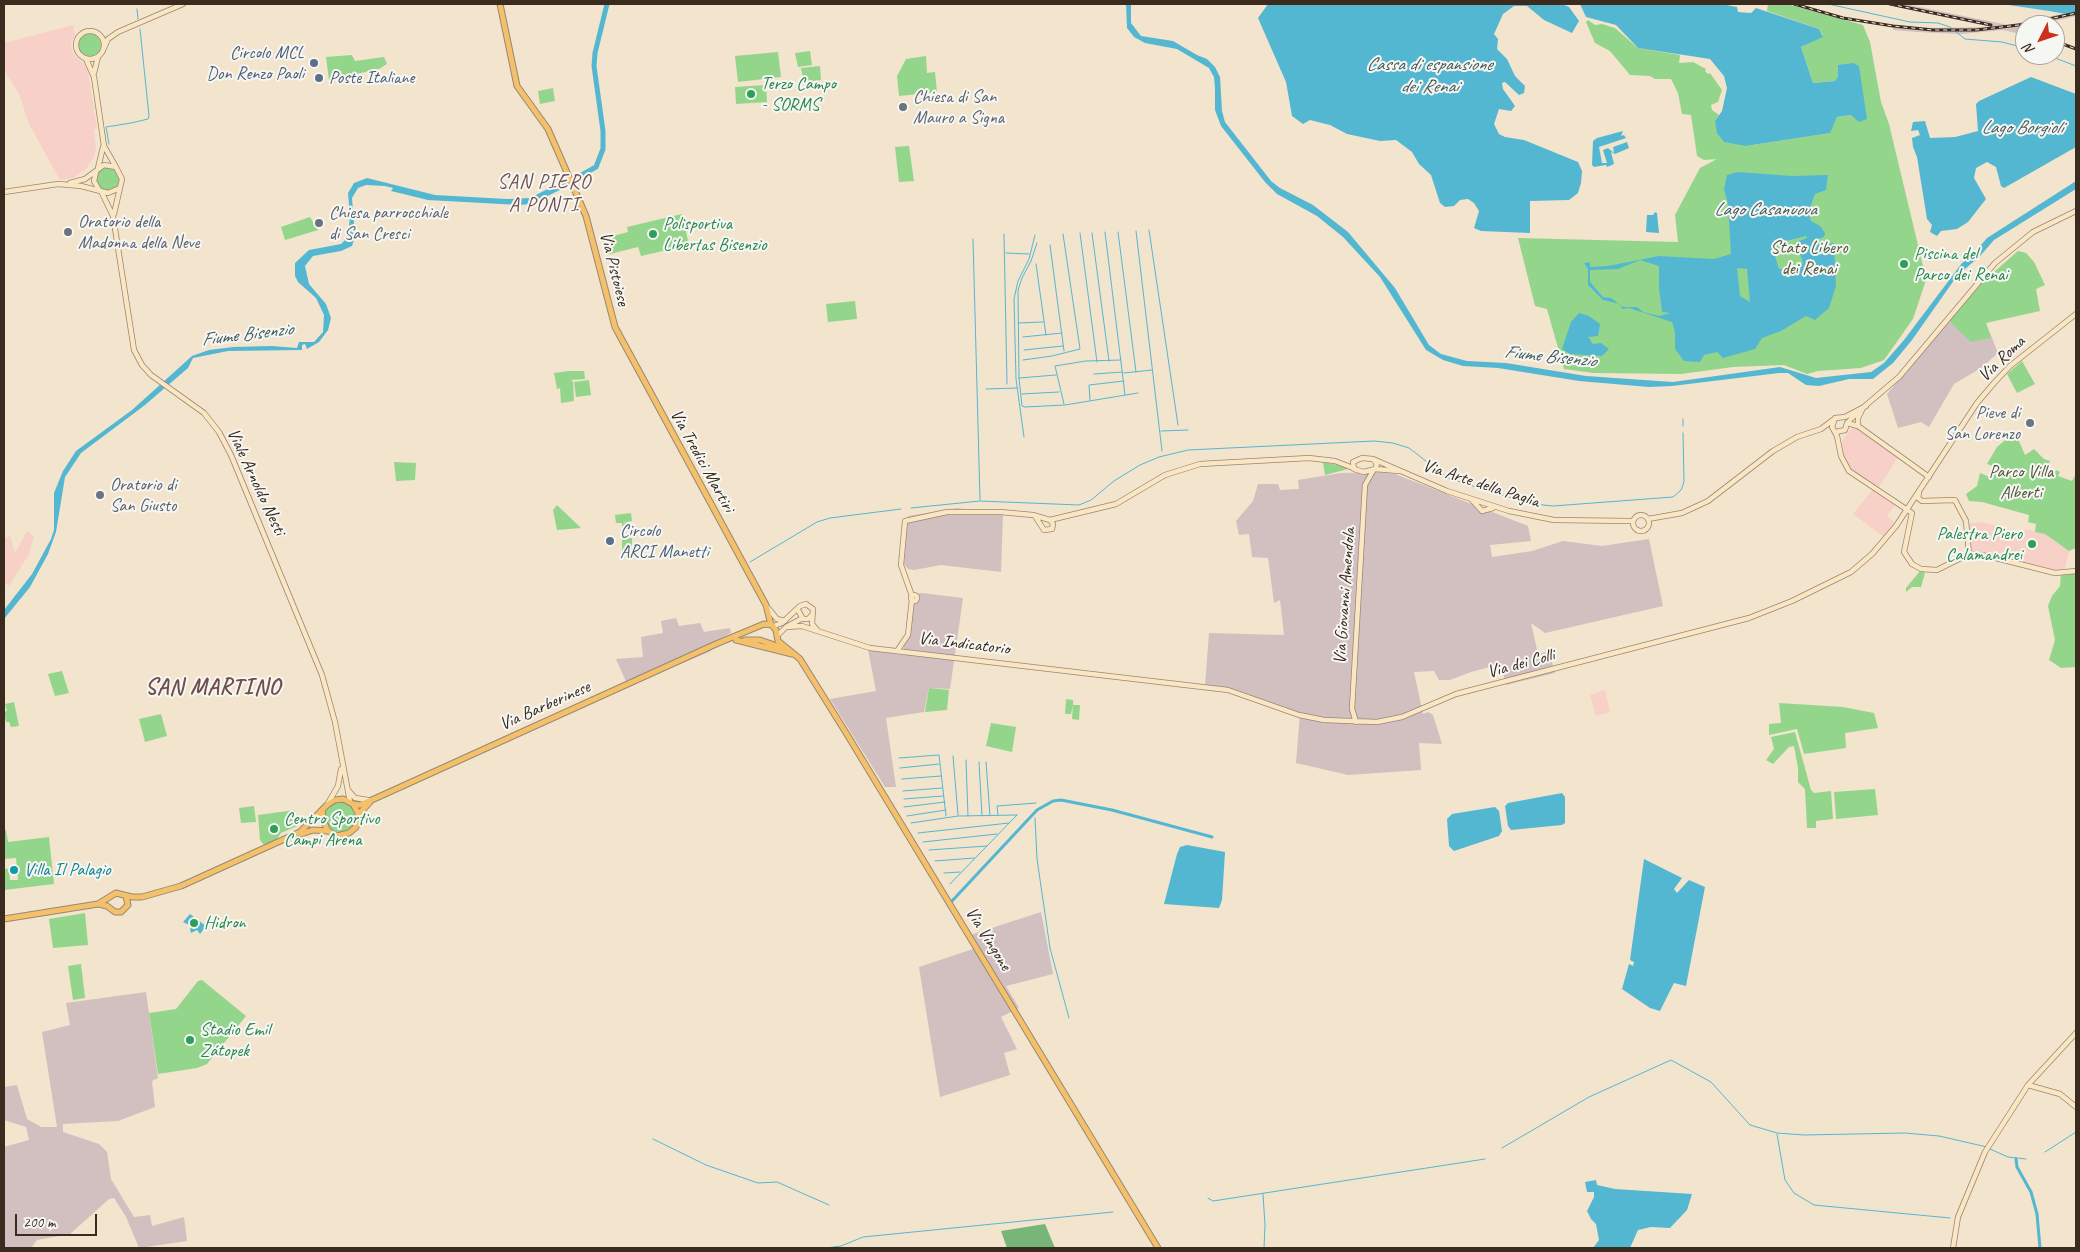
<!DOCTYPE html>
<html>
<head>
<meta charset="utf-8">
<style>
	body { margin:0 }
	#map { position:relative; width:2080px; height:1252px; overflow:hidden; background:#f3e4cd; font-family:Caveat,sans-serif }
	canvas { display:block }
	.frame { position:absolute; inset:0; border:5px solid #3b2a1e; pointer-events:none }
	.north { position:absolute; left:2015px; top:15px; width:50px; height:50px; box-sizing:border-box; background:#f6f6f2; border:1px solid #aba49d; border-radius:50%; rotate:229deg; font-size:14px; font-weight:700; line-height:20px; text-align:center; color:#3b2a1e }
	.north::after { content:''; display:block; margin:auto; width:18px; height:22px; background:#c8321e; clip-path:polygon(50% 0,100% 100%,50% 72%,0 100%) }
	.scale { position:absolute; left:15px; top:1214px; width:82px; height:22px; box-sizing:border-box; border:2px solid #3b2a1e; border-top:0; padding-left:6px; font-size:15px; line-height:18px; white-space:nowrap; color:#3b2a1e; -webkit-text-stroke:4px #f6f6f2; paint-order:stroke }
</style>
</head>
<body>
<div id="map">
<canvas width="2080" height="1252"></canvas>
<div class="frame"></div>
<div class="north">N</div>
<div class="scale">200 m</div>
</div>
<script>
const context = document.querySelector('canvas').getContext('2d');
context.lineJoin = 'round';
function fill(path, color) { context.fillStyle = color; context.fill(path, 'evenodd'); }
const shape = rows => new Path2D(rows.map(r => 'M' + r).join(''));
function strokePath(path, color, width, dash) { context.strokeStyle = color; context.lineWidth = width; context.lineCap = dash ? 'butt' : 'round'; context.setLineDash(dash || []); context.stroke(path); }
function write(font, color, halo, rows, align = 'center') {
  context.font = font + ' Caveat,sans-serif'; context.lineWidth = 4; context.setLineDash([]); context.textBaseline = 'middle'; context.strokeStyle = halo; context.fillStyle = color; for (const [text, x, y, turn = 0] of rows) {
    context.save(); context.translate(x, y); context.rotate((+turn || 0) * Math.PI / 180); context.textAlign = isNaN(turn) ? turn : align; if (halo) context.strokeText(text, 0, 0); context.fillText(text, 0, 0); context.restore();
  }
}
fill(shape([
	[73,25,75,35,71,43,73,54,85,64,88,71,97,128,94,130,96,148,94,157,87,168,73,178,60,180,29,124,19,94,4,70,4,43],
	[1853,426,1898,457,1878,489,1851,470,1842,456,1842,441],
	[1873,489,1895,506,1887,516,1895,523,1884,537,1853,514],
	[1983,522,2024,534,2025,529,2045,534,2069,551,2065,569,2056,570,1989,553,1969,551,1969,523],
	[27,531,34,536,29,554,9,586,4,581,4,539,10,536,15,553],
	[1605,690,1610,712,1596,716,1590,695]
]), '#f7d1c7');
fill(shape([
	[1883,4,1905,4,2008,25,2076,11,2076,16,2039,25,2025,25,2025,27,2019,29,2025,30,2025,35,2003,30,1961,34,1917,32,1893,30,1894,25,1932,28,1991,27],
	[1949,321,1959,330,1986,323,1998,353,1981,368,1954,384,1929,427,1921,422,1898,428,1887,394],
	[1380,472,1395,474,1528,526,1531,541,1490,545,1492,557,1532,551,1563,541,1602,546,1649,539,1663,606,1545,633,1531,623,1538,654,1549,651,1555,673,1506,685,1501,664,1471,672,1450,680,1439,680,1434,671,1414,672,1423,714,1428,712,1433,715,1442,744,1419,743,1421,770,1348,775,1296,763,1300,713,1245,693,1205,686,1209,633,1284,635,1280,600,1274,603,1268,558,1252,557,1249,534,1239,535,1236,521,1253,501,1258,484,1278,484,1280,490,1299,489,1298,480,1341,473],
	[957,508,1003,515,1001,572,941,565,914,570,908,569,904,564,908,516],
	[922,593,963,598,950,689,929,688,924,712,886,718,896,787,885,787,830,699,876,691,868,650,903,655,910,595],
	[676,618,679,626,700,623,704,632,730,628,731,633,709,644,711,651,628,686,616,659,643,657,641,637,663,633,661,621],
	[1041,912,1053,974,1006,986,1019,1008,1001,1017,1017,1049,1004,1053,1010,1075,940,1097,919,967,973,949,967,936],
	[146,992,158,1078,152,1081,155,1107,118,1121,63,1124,63,1132,99,1144,107,1152,111,1179,134,1217,150,1215,152,1226,184,1217,187,1241,139,1248,126,1217,114,1198,109,1199,70,1234,37,1240,31,1248,4,1248,4,1147,29,1140,26,1127,4,1120,4,1087,17,1085,27,1119,41,1127,57,1127,42,1032,70,1025,66,1003]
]), '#d2bfc0');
fill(shape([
	[1768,4,1787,4,1863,25,1870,42,1881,102,1889,124,1923,266,1925,283,1913,319,1884,360,1861,368,1818,371,1807,374,1784,365,1733,367,1681,374,1593,373,1564,369,1547,309,1535,306,1518,238,1678,242,1675,215,1700,168,1717,159,1704,160,1697,156,1691,115,1682,114,1678,93,1671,79,1655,79,1650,76,1630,75,1610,51,1595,43,1586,22,1588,20,1595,25,1602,24,1615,28,1638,48,1680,55,1679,63,1693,62,1706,69,1705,71,1708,74,1710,73,1722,90,1718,102,1711,105,1712,110,1719,115,1715,121,1746,146,1829,133,1837,117,1851,115,1838,76,1835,81,1813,83,1801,47,1823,36,1819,29,1767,11],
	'77 45a12 12 0 1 1 24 0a12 12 0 1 1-24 0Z',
	[810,51,812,65,798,67,795,53],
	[778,52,781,77,738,82,735,56],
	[352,55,355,61,384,57,387,64,379,69,329,80,326,57],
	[926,56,927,73,935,72,937,92,899,96,897,76,906,59],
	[820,66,821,80,804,82,801,68],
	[766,85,767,102,736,104,735,87],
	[553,88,555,101,540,104,538,91],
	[909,146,914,181,899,182,895,147],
	'96 179a12 12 0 1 1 24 0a12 12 0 1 1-24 0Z',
	[682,214,689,245,641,256,638,247,606,255,602,239,628,232,627,227],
	[310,217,318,230,285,240,281,227],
	[2018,251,2026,253,2034,262,2045,285,2036,289,2040,311,1986,323,1991,338,1971,342,1949,321,1979,285],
	[855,301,857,319,828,322,826,304],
	[2022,361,2035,384,2017,393,2007,374],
	[569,371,584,371,585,379,570,380,573,381,574,401,561,403,560,388,557,389,554,373],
	[589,380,591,395,576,397,574,382],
	[2015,432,2025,455,2034,449,2044,459,2050,461,2048,472,2054,474,2056,470,2060,472,2058,476,2072,481,2076,474,2076,548,2069,551,2045,534,2035,532,2036,524,2028,522,2029,515,1982,502,1969,501,1966,494,1977,486,1980,473,1992,478,1996,467,1987,464,1997,447],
	[394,462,416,463,415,480,396,481],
	[1323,462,1347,467,1348,469,1325,475],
	[557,505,581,528,557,530,553,510],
	[631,513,632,521,623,523,631,523,632,526,622,527,622,523,616,523,615,515],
	[622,538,632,538,632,554,622,555],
	[1920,571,1925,573,1921,587,1912,587,1906,592,1906,588],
	[2061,573,2076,574,2076,667,2061,668,2049,660,2055,640,2048,606,2052,596,2060,586],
	[62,671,69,693,55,696,48,674],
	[929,688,949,690,947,710,925,712],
	[1066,699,1073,700,1073,705,1080,705,1079,720,1072,719,1073,705,1071,714,1065,714],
	[14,702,19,726,11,727,9,722,6,722,4,712,7,711,5,704],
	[1779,703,1843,707,1874,713,1878,728,1845,733,1846,748,1804,754,1797,729,1769,735,1769,724,1781,723],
	[161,714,167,736,145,742,139,719],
	[991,723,1016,727,1012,752,986,746],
	[1795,732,1811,790,1814,793,1831,791,1833,819,1816,821,1816,828,1807,828,1805,789,1798,782,1798,768,1794,746,1789,747,1773,764,1766,760,1774,749,1771,737],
	[1875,789,1878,815,1836,819,1834,792],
	'324 817a16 16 0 1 1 32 0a16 16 0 1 1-32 0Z',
	[254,806,256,822,241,823,239,808],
	[295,810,297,826,281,833,276,840,264,845,260,840,258,815],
	[4,830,6,830,8,842,49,837,54,884,4,890,4,869,13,868,13,871,9,871,10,880,18,880,16,858,4,859],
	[85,913,88,945,53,948,49,919],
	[81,964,85,998,73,1000,68,966],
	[202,980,246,1016,207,1064,197,1068,158,1074,149,1013,176,1009,198,981]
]), '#94d58c');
fill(shape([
	[1045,1224,1055,1248,1007,1248,1001,1231]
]), '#77b678');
fill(shape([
	[1126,4,1131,4,1131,23,1141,36,1173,41,1197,55,1207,59,1215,67,1220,77,1222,111,1225,122,1271,181,1280,188,1313,205,1348,232,1395,288,1429,345,1441,354,1467,361,1506,363,1586,376,1673,382,1780,367,1816,378,1871,372,1884,363,1904,340,1962,263,1971,257,1987,238,2076,181,2076,189,1994,240,1980,256,1957,276,1912,340,1893,363,1873,379,1849,379,1819,386,1806,385,1788,373,1779,373,1672,386,1649,387,1579,381,1498,368,1463,366,1443,360,1426,350,1380,277,1343,237,1317,216,1277,194,1265,182,1221,126,1215,110,1215,89,1214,77,1209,68,1177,49,1145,43,1134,37,1127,28],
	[1268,4,1562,4,1569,7,1579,21,1572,33,1544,20,1527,6,1514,6,1503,14,1494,34,1498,39,1497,49,1507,59,1515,76,1525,86,1524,93,1519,95,1505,82,1502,83,1503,89,1515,106,1511,111,1499,109,1494,124,1499,134,1505,137,1524,140,1578,162,1582,171,1581,183,1578,193,1569,200,1530,201,1530,233,1481,231,1474,228,1479,211,1474,203,1468,199,1460,200,1454,206,1445,207,1440,203,1431,175,1419,164,1412,152,1396,140,1380,141,1347,134,1330,125,1310,120,1303,124,1292,116,1286,82,1258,18],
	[1580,4,1721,4,1737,7,1738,12,1751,13,1756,8,1819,29,1823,37,1801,47,1813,83,1835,81,1838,76,1838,65,1853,63,1859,66,1867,119,1859,122,1851,115,1837,117,1830,133,1746,146,1724,142,1717,133,1715,121,1722,111,1727,88,1724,76,1710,59,1638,48,1616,25,1586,17],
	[2002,4,2076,4,2076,16,2049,11],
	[2031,77,2076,94,2076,147,2004,188,2001,186,1996,167,1987,162,1976,168,1974,178,1986,199,1968,222,1957,229,1941,231,1937,236,1930,232,1932,225,1927,219,1917,157,1913,147,1912,138,1920,135,1918,130,1911,131,1913,122,1925,121,1930,138,1955,137,1978,131,1976,104,1979,101],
	[1623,131,1621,136,1624,135,1626,138,1599,147,1602,163,1607,163,1603,150,1608,148,1614,153,1613,147,1627,142,1629,148,1615,154,1611,152,1614,164,1607,167,1606,165,1594,167,1592,165,1593,141,1597,138],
	[1738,172,1792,176,1828,175,1826,190,1815,194,1808,213,1811,221,1820,226,1825,233,1824,237,1812,241,1814,243,1822,245,1834,243,1836,286,1829,308,1815,320,1806,316,1781,331,1762,338,1755,349,1723,358,1717,352,1704,355,1700,362,1684,361,1675,349,1675,332,1672,322,1629,308,1622,309,1620,304,1603,300,1588,285,1588,269,1584,263,1590,262,1590,267,1608,266,1659,256,1714,259,1731,254,1728,204,1724,189,1727,175],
	[1806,236,1807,238,1796,242,1803,263,1799,269,1779,269,1773,250,1782,242],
	[1640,260,1659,266,1659,288,1662,312,1671,313,1659,316,1643,312,1637,307,1623,307,1611,298,1603,297,1590,282,1590,270,1618,269],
	[1737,268,1747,269,1750,302,1740,296],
	[367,178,435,195,507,199,530,198,567,179,570,185,531,204,519,205,428,200,391,191,393,188,385,186,366,185,358,188,352,198,355,236,352,246,341,251,313,256,305,266,309,284,326,304,331,318,328,330,319,342,307,349,305,344,302,345,302,350,228,351,193,358,188,368,145,405,81,453,65,477,56,532,48,554,30,587,4,619,4,610,32,574,51,539,54,530,54,493,63,471,76,451,132,410,192,356,209,350,233,347,272,346,297,348,299,342,314,342,323,332,324,315,316,298,298,282,295,276,295,263,309,250,341,244,348,237,350,216,348,193,354,183],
	[1655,212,1657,213,1659,233,1646,232,1647,215,1653,215],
	[1579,313,1589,316,1600,324,1598,336,1588,337,1593,344,1601,343,1609,349,1602,356,1570,354,1562,349,1571,322],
	[1562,793,1565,797,1565,823,1562,825,1511,830,1508,826,1505,806,1508,803],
	[1495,807,1499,811,1502,831,1499,836,1454,851,1449,846,1447,819,1452,814],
	[1187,845,1225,852,1222,900,1219,908,1164,904,1177,854,1180,847],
	[1644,859,1682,878,1674,889,1677,893,1689,880,1705,887,1686,986,1674,983,1660,1011,1650,1008,1622,989,1629,964,1633,966,1634,962,1630,960],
	[190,914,206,926,200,934,197,930,191,933,190,929,191,926,183,922],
	[1596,1180,1597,1185,1615,1189,1692,1194,1687,1210,1670,1228,1651,1227,1638,1230,1630,1248,1593,1248,1599,1240,1596,1224,1591,1219,1587,1211,1594,1197,1594,1192,1587,1192,1585,1182]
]), '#53b7d2');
strokePath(shape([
	[1828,4,1910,22,1938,23,1950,27,1965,39,2002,42,2025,48],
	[137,9,138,19],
	[2047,55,2076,66],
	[109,144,106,127,131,123,148,119,149,116,140,29],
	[1149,230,1178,425],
	[1136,231,1162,451],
	[1105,232,1125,395],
	[1118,232,1136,372],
	[1080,233,1097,362],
	[1092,233,1109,361],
	[1004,234,1007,384],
	[973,239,980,500],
	[1037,243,1031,261,1022,278,1018,290,1019,378,1022,406,1025,407,1065,405,1138,393],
	[1050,245,1064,351],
	[1006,253,1029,254],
	[1036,264,1046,335],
	[1018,323,1043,322],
	[1023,337,1062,333],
	[1024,350,1063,346],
	[1023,360,1052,356,1080,349,1063,234],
	[1124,373,1152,370],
	[1094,374,1123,372],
	[1019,378,1056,375],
	[986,389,1017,388],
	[1022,394,1059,392],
	[1090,400,1089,385,1124,381],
	[1064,404,1055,366,1086,361,1121,360],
	[1683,426,1683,419],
	[1161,431,1188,430],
	[1024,437,1016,379,1014,299,1018,281,1029,259,1035,235],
	[1482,489,1533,504,1553,506,1673,497,1681,490,1684,482,1683,433],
	[911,508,980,501,1079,505,1091,500,1114,481,1140,465,1159,457,1188,450,1374,441,1393,443,1409,448,1448,478,1476,487],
	[750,562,817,522,830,518,901,509],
	[953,756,958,815],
	[899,758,939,755,946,816],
	[966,760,968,816],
	[979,762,982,816],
	[986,762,990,816],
	[900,768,939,764],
	[902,779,941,776],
	[903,791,942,788],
	[904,799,943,796],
	[904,807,945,802],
	[998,815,997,806,1036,803],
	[907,816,946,810],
	[1035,818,1037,859,1050,948,1069,1018],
	[911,823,958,816,1017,815],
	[918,833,1009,823],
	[923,842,997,834],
	[929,850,987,846],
	[935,861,974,858],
	[944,873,960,872],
	[950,884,1017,815],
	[1777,1134,1785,1180,1794,1193,1814,1205,1950,1218],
	[653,1139,706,1165,758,1183,777,1182,829,1205],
	[1502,1148,1589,1097,1671,1060,1711,1082,1750,1125,1777,1133,1804,1135,1905,1133,1939,1136,1987,1147],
	[1990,1149,2008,1157,2026,1159],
	[2045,1152,2076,1132],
	[1263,1194,1265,1225,1264,1248],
	[1208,1198,1213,1201,1485,1159],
	[826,1248,841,1246,863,1237,1113,1212]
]), '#53b7d2', 1);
strokePath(shape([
	[952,901,1037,810,1053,801,1061,800,1112,810,1212,837],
	[2016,1159,2017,1167,2031,1192,2037,1214,2040,1248]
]), '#53b7d2', 3);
strokePath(shape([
	[569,182,596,167,603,149,603,131,594,66,595,53,607,4]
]), '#53b7d2', 5);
const secondary = shape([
	'76 45a14 14 0 1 1 28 0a14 14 0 1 1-28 0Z',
	[104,48,108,39,118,32,183,4],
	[86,59,94,77,104,146,116,167],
	[94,73,98,57],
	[98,168,103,147],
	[96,172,94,181,99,190],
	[70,183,85,179,104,165,116,167,122,179,114,214],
	[101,191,113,216,134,350,142,365,151,375,204,413,219,432,231,455,322,675,335,722,350,802],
	[4,192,58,184,81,186,108,193,120,188],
	[1865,406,1899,377,1995,263,2033,232,2076,211],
	[1866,406,1845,417,1835,418,1832,427,1837,436,1841,456,1849,471,1912,513,1904,552,1912,564,1921,569,1937,570,1969,554,1988,556,2055,573,2076,571],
	[1847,423,1858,426,1929,477],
	[1858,426,1858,418,1863,408],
	[1836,432,1845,430,1847,423,1857,413],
	[1362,458,1373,459,1377,464,1375,469,1364,472,1354,469,1353,462,1362,458],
	[1373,459,1447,491,1509,511,1554,520,1632,521],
	[1375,469,1399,471],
	[1919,493,1918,498,1922,501,1955,500,1966,521,1969,554],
	[1472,500,1482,511,1493,508],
	'1633 523a8 8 0 1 1 16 0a8 8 0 1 1-16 0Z',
	[1648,519,1682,513,1708,501,1773,451,1797,437,1821,429,1833,420],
	[1050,520,1116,504,1165,475,1200,464,1309,458,1335,461,1353,468],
	'911 598a3 3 0 1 1 6 0a3 3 0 1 1-6 0Z',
	[912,596,901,565,905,521,947,512,1000,512,1033,515,1050,520,1053,524,1052,529,1044,530,1035,516],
	[768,608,777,619,785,621],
	[798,610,803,619,808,619,812,615],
	[774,626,782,623,800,606,806,604,813,609,812,624,817,630],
	[786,627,802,626,870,648,1228,690,1299,715,1324,720,1377,722,1402,717,1456,694,1749,618,1792,601,1851,572,1872,554,1896,526,1977,403,1994,383,2010,366,2076,314],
	[777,636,786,627,801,619],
	[897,651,908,635,912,599],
	[1356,722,1352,709,1365,485,1373,471],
	[348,790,355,798,368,800],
	[327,805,338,786,341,769],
	[2028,1085,2060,1094,2076,1107],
	[1953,1248,1958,1217,1985,1152,2028,1085,2076,1033]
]);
const primary = shape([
	[500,4,517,86,548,129,586,216,615,327,766,605,771,625],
	[736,640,792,654],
	[745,640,760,640,783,648],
	[353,804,360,805,374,799,716,644,764,624,772,625,776,630,778,641,800,659,848,736,1158,1248],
	[323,809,322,818,328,831],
	[301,834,313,830,328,831,337,836,349,833,356,827,361,812,370,802],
	[99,904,107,906,115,912,121,912,128,905,126,896],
	[4,919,98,904,116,893,132,897,142,897,181,886,300,832,327,805,335,800,343,799,353,804,358,813,358,820]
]);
strokePath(secondary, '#978776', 6);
strokePath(primary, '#978776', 7);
strokePath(secondary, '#fbe6c3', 4.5);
strokePath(primary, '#f4c16a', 5);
const rail = shape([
	[1794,4,1843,18,1893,26,1933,30,1976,30,2027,24,2076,13],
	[1890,4,1991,25],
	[2055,41,2076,49]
]);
strokePath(rail, '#3b2a1e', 3);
strokePath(rail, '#f6f6f2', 1, [4]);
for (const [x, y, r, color] of [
	[314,63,5,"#5c6f8a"],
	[319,78,5,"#5c6f8a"],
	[751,94,5,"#2e9e5b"],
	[903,107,5,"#6b7280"],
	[319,223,5,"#6b7280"],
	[68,232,5,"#6b7280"],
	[653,234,5,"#2e9e5b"],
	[1904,264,5,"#2e9e5b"],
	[2030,423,5,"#6b7280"],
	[100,495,5,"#6b7280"],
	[610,541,5,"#5c6f8a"],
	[2032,544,5,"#2e9e5b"],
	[274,829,5,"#2e9e5b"],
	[14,870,5,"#0f9aa8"],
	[194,923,5,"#2e9e5b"],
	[190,1040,5,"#2e9e5b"]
]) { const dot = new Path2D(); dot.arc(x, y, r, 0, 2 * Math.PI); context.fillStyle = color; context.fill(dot); strokePath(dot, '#f6f6f2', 2); }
write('18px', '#4e5e75', '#f6f6f2', [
	["Circolo MCL",304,53,"right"],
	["Don Renzo Paoli",304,74,"right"],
	["Poste Italiane",329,78],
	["Circolo",620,531],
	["ARCI Manetti",620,552]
], 'left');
write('18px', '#27864d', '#f6f6f2', [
	["Terzo Campo",761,84],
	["- SORMS",761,105],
	["Polisportiva",663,224],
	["Libertas Bisenzio",663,245],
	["Piscina del",1914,254],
	["Parco dei Renai",1914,275],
	["Palestra Piero",2022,534,"right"],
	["Calamandrei",2022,555,"right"],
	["Centro Sportivo",284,819],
	["Campi Arena",284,840],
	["Hidron",204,923],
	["Stadio Emil",200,1030],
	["Zátopek",200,1051]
], 'left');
write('18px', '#5b616d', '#f6f6f2', [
	["Chiesa di San",913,97],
	["Mauro a Signa",913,118],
	["Chiesa parrocchiale",329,213],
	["di San Cresci",329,234],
	["Oratorio della",78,222],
	["Madonna della Neve",78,243],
	["Pieve di",2020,413,"right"],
	["San Lorenzo",2020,434,"right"],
	["Oratorio di",110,485],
	["San Giusto",110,506]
], 'left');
write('18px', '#51553a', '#f6f6f2', [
	["Stato Libero",1809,248],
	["dei Renai",1809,269],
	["Parco Villa",2021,472],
	["Alberti",2021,493]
]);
write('18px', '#3b2a1e', '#f6f6f2', [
	["Via Pistoiese",614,269,76],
	["Via Roma",2002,359,-44],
	["Via Tredici Martiri",702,461,61],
	["Viale Arnoldo Nesti",256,482,65],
	["Via Arte della Paglia",1481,484,18],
	["Via Giovanni Amendola",1345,596,-86],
	["Via Indicatorio",964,644,7],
	["Via dei Colli",1521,664,-15],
	["Via Barberinese",545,706,-24],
	["Via Vingone",988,939,58]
]);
write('18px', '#0d838f', '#f6f6f2', [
	["Villa Il Palagio",24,870]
], 'left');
write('italic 19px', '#435b5d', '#f6f6f2', [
	["Cassa di espansione",1429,65],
	["dei Renai",1429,87],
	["Lago Borgioli",2022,128],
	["Lago Casanuova",1765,210],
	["Fiume Bisenzio",247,335,-7],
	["Fiume Bisenzio",1550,357,6]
]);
context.letterSpacing = '1px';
write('20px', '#704e4d', '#f6f6f2', [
	["SAN PIERO",544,183],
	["A PONTI",544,206]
]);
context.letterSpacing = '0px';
context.letterSpacing = '1px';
write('bold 22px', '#704e4d', '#f6f6f2', [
	["SAN MARTINO",213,688]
]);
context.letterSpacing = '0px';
</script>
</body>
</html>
